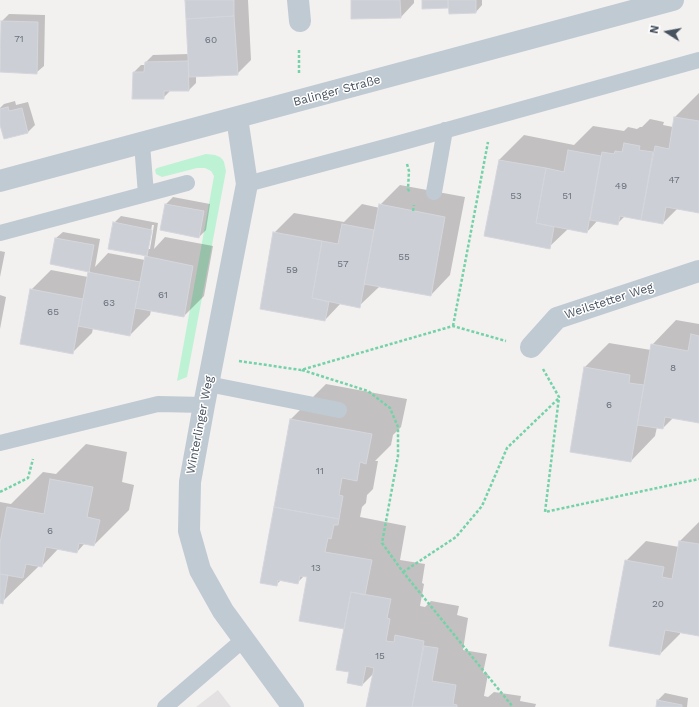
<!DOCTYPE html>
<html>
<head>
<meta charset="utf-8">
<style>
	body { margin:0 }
	#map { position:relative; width:699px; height:707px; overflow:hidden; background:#f3f0f0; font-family:"Work Sans",sans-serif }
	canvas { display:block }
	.north { position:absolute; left:647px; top:12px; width:40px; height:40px; -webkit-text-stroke:3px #fff; paint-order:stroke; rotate:281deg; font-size:11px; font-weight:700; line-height:16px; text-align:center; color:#47525f }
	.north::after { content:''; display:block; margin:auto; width:14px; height:18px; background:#47525f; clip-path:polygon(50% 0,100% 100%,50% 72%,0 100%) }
</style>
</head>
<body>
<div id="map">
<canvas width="699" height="707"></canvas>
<div class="north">N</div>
</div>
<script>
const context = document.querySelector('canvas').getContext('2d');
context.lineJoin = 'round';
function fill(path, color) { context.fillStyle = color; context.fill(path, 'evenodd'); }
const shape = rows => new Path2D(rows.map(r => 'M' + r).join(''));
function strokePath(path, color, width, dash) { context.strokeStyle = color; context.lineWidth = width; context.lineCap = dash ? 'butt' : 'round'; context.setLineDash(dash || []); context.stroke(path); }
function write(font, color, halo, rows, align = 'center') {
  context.font = font + ' "Work Sans",sans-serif'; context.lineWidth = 3; context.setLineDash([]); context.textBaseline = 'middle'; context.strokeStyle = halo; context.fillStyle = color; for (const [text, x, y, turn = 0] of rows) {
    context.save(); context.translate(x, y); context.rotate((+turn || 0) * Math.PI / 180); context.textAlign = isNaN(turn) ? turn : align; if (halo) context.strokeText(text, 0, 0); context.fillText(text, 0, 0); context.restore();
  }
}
fill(shape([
	[218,690,231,707,196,707]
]), '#e4e1e2');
fill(shape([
	[206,154,215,155,220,157,223,160,224,162,226,171,187,377,177,381,214,176,211,171,205,168,197,168,162,177,156,174,155,170,157,168]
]), '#bdf2d4');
fill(shape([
	[186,0,248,0,251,60,237,74,196,76,196,83,189,90,170,90,170,91,163,98,133,98,134,72,141,65,145,65,146,62,153,55,189,54],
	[352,0,414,0,414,3,401,17],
	[423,0,482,0,482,5,476,12,449,7,423,8],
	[9,14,45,15,44,66,37,72,1,71,2,21],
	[699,93,699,212,678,208,663,223,625,216,617,224,598,220,587,232,569,228,549,247,485,236,499,160,524,135,574,145,593,126,624,131,628,127,637,129,640,127,642,127,650,119,664,122,663,125,673,127,675,117],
	[15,101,16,105,28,102,35,125,28,132,4,138,0,121,0,108,4,104],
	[400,185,465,197,450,275,431,295,379,287,359,306,341,303,325,320,261,308,274,233,294,213,344,222,362,204,380,208,380,205],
	[173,197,210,204,206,230,199,237,166,204],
	[121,216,158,223,154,249,165,237,213,246,204,296,184,316,151,310,150,315,130,335,93,328,92,333,72,353,31,290,51,270,88,277,89,273,90,271,51,264,56,238,63,232,100,239,95,267,108,253,145,260,146,257,147,255,109,248,114,223],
	[152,225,154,225,150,249,148,249],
	[0,251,5,252,0,277],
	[0,295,6,297,0,329],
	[676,320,699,324,699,422,673,418,663,428,657,427,655,436,631,461,585,367,609,343,651,350,652,345],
	[326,384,407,399,401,427,393,435,391,445,375,461,378,461,373,489,367,495,366,503,362,507,360,517,406,526,400,560,425,564,422,583,424,584,420,606,425,607,431,601,459,606,457,615,468,618,463,650,487,654,483,673,488,674,484,696,488,697,494,692,521,696,520,701,536,704,535,707,369,707,374,673,362,685,350,671,345,628,308,577,304,576,298,582,281,580,276,585,261,582,291,419],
	[86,444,127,452,122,482,134,485,129,510,94,545,85,543,77,552,59,548,42,566,38,565,38,567,2,602,0,602,0,502,11,504,43,472,56,474],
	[699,522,699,635,680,632,680,634,660,654,626,561,646,541,679,547,680,541],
	[665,693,688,698,687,707,657,707,658,700]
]), '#0003');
const building = shape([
	[185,0,234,0,234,16,186,19,185,0],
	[351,0,400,0,401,18,351,19,351,0],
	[422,0,448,0,448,8,422,9,422,0],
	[448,0,476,0,476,13,449,14,448,0],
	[234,16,238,75,189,77,186,19,234,16],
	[1,21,38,22,37,74,0,72,1,21],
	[188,61,189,91,164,91,164,99,132,99,133,72,144,72,145,62,188,61],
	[8,107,9,111,22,108,28,133,4,139,0,125,0,109,8,107],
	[674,117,699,121,699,213,666,207,663,224,641,220,655,146,669,149,674,117],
	[624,143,640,146,639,150,653,152,641,220,620,216,618,225,590,220,602,152,614,154,615,151,622,152,624,143],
	[568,150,601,156,587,233,536,223,546,168,564,172,568,150],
	[499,160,546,168,536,223,554,227,550,249,484,236,499,160],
	[165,204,204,211,199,238,160,230,165,204],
	[379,204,445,217,431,296,364,284,379,204],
	[113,222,152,230,147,256,108,249,113,222],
	[342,224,374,230,360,308,312,298,322,241,338,244,342,224],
	[273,232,322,241,312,298,329,302,325,321,260,309,273,232],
	[55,238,94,245,89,272,50,264,55,238],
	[145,256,193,266,184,317,135,308,145,256],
	[88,272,140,282,130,336,78,326,88,272],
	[30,289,83,299,73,354,20,344,30,289],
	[691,334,699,336,699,423,665,417,663,429,637,425,651,344,688,351,691,334],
	[584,367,630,375,629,383,644,385,631,462,570,452,584,367],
	[290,419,372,434,366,464,360,462,357,481,342,478,339,495,343,496,339,519,274,507,290,419],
	[50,479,93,487,87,517,100,520,94,546,79,543,77,553,46,547,42,567,26,564,23,578,0,574,0,543,7,507,44,514,50,479],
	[274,507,339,519,338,525,334,525,331,539,328,538,325,552,372,560,365,595,351,592,344,629,299,621,307,577,300,576,298,584,278,580,277,586,260,583,274,507],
	[679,541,699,544,699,636,665,630,660,655,609,646,625,560,664,567,662,577,672,579,679,541],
	[0,574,8,575,3,604,0,603,0,574],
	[351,592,391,599,387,618,390,619,386,641,394,642,395,635,424,641,412,707,366,707,374,668,366,666,362,686,347,683,349,672,336,670,351,592],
	[424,646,438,648,432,681,456,685,453,704,457,705,457,707,412,707,424,646],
	[657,700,682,705,682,707,656,707,657,700]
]);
fill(building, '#cccfd5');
strokePath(building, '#d4d6dc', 1);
strokePath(shape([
	[299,73,299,48],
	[407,164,409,171,408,189,410,193],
	[413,211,414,205],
	[453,326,488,142],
	[239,361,301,370,453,326,506,341],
	[543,369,559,397,545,512,699,479],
	[302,370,368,391,390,408,398,427,398,456,382,543,403,572,513,707],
	[0,492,28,478,33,459],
	[403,572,456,537,482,506,507,448,559,398]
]), '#73d2a7', 2.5, [3, 2]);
strokePath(shape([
	[247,184,400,143,699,60],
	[434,192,445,130],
	[146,194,187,183],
	[0,233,146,194,142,144],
	[208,384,339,410],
	[0,443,158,404,204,405],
	[165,707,243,640]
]), '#c0cad3', 16);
strokePath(shape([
	[298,0,300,21],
	[237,118,247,184,204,405,190,482,189,531,200,570,223,611,293,707],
	[0,181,673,0],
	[531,347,557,318,699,271]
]), '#c0cad3', 22);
write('10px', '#68717c', null, [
	["71",19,39],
	["60",211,40],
	["47",674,180],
	["49",621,186],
	["53",516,196],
	["51",567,196],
	["55",404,257],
	["57",343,264],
	["59",292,270],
	["61",163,295],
	["63",109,303],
	["65",53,312],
	["8",673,368],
	["6",609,405],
	["11",320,471],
	["6",50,531],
	["13",316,568],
	["20",658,604],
	["15",380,656]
]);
write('12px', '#47525f', '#fff', [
	["Balinger Straße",337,91,-15],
	["Weilstetter Weg",609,301,-18],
	["Winterlinger Weg",200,425,-79]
]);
</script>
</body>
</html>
